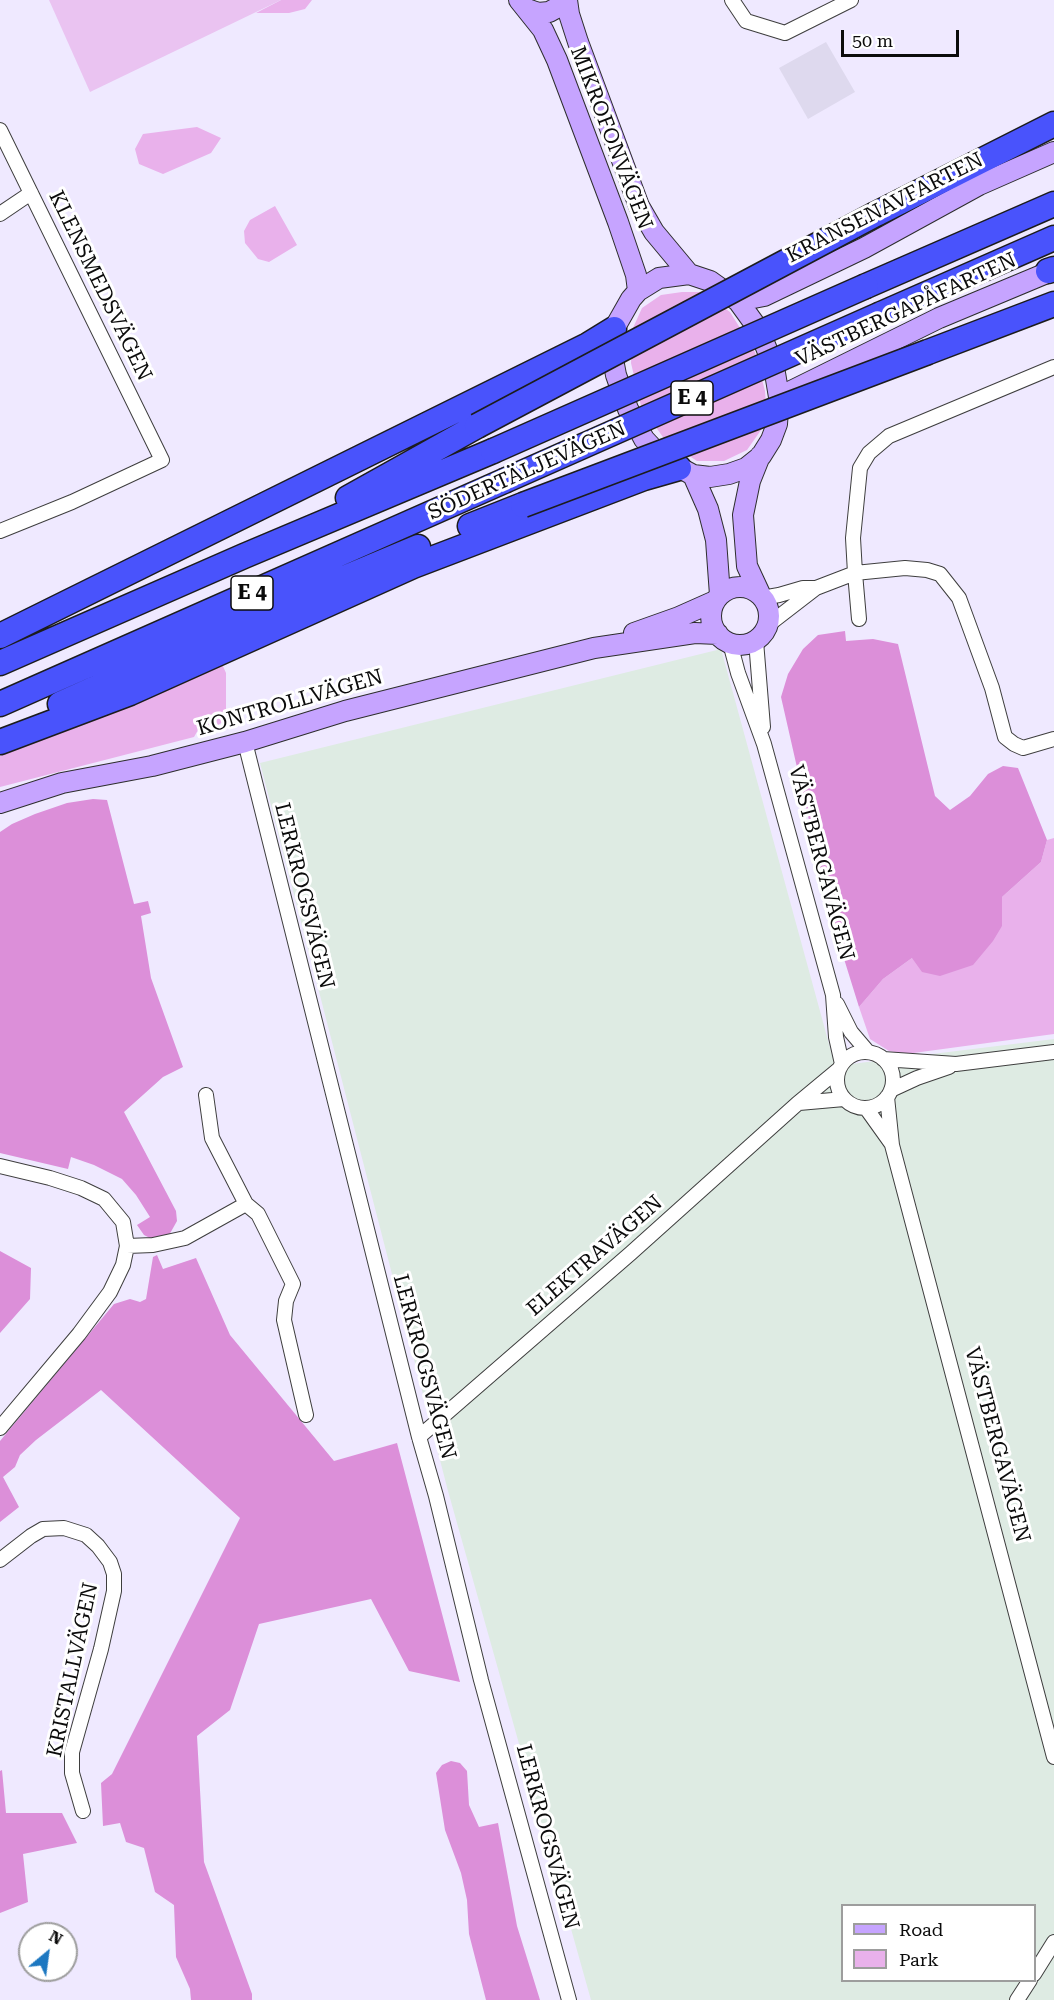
<!DOCTYPE html>
<html>
<head>
<meta charset="utf-8">
<style>
	body { margin:0 }
	#map { position:relative; width:1054px; height:2000px; overflow:hidden; background:#efe9ff; font-family:"Roboto Serif",serif }
	canvas { display:block }
	.legend { position:absolute; left:841px; top:1904px; width:195px; height:78px; box-sizing:border-box; background:#fff; border:2px solid #9d9d9d; margin:0; padding:8px 10px; list-style:none; font-size:18px; color:#0b0b0b }
	.legend li { display:flex; align-items:center; gap:12px; height:30px }
	.legend b { width:30px; border:2px solid #9d9d9d }
	.north { position:absolute; left:18px; top:1922px; width:60px; height:60px; box-sizing:border-box; background:#fff; border:2px solid #9d9d9d; border-radius:50%; rotate:29deg; font-size:16px; font-weight:700; line-height:24px; text-align:center; color:#0b0b0b }
	.north::after { content:''; display:block; margin:auto; width:21px; height:27px; background:#1d78c1; clip-path:polygon(50% 0,100% 100%,50% 72%,0 100%) }
	.scale { position:absolute; left:841px; top:30px; width:118px; height:27px; box-sizing:border-box; border:3px solid #0b0b0b; border-top:0; padding-left:8px; font-size:18px; line-height:21px; white-space:nowrap; color:#0b0b0b; -webkit-text-stroke:4px #fff; paint-order:stroke }
</style>
</head>
<body>
<div id="map">
<canvas width="1054" height="2000"></canvas>
<ul class="legend">
<li><b style="height:8px;background:#c6a4ff"></b>Road</li>
<li><b style="height:16px;background:#e9b1eb"></b>Park</li>
</ul>
<div class="north">N</div>
<div class="scale">50 m</div>
</div>
<script>
const context = document.querySelector('canvas').getContext('2d');
context.lineJoin = 'round';
function fill(path, color) { context.fillStyle = color; context.fill(path, 'evenodd'); }
const shape = rows => new Path2D(rows.map(r => 'M' + r).join(''));
function strokePath(path, color, width, dash) { context.strokeStyle = color; context.lineWidth = width; context.lineCap = dash ? 'butt' : 'round'; context.setLineDash(dash || []); context.stroke(path); }
function write(font, color, halo, rows, align = 'center') {
  context.font = font + ' "Roboto Serif",serif'; context.lineWidth = 6; context.setLineDash([]); context.textBaseline = 'middle'; context.strokeStyle = halo; context.fillStyle = color; for (const [text, x, y, turn = 0] of rows) {
    context.save(); context.translate(x, y); context.rotate((+turn || 0) * Math.PI / 180); context.textAlign = isNaN(turn) ? turn : align; if (halo) context.strokeText(text, 0, 0); context.fillText(text, 0, 0); context.restore();
  }
}
fill(shape([
	[721,649,835,1066,1054,1039,1054,2000,591,2000,448,1491,260,763],
	[842,1906,1034,1906,1034,1980,842,1980]
]), '#deebe3');
fill(shape([
	[281,0,312,0,305,9,289,13,256,13],
	[197,127,221,138,211,153,163,174,139,164,135,149,143,134],
	[275,206,297,245,269,262,258,259,245,243,244,231,250,220],
	[682,292,699,292,708,296,730,312,755,352,765,391,766,405,761,430,747,450,724,461,697,461,665,440,641,406,631,363,633,328,642,308,661,295],
	[222,664,226,673,226,720,218,725,198,730,194,737,0,787,0,756,188,680],
	[1054,838,1054,1034,906,1054,889,1051,870,1039,859,1007,883,979,912,958,1002,926,1002,897,1041,862,1047,840]
]), '#e9b1eb');
fill(shape([
	[845,631,846,641,873,639,898,644,935,796,950,810,970,796,988,774,1003,766,1018,768,1047,840,1041,862,1002,897,1002,926,993,941,973,965,940,976,922,972,912,958,883,979,859,1007,831,917,781,697,788,674,803,649,818,635],
	[93,799,107,800,134,904,148,901,151,913,141,916,151,978,183,1067,163,1077,124,1112,176,1211,177,1221,168,1237,154,1240,144,1235,137,1225,150,1217,136,1195,122,1179,94,1165,71,1157,68,1169,0,1153,0,832,12,824,35,814,67,803],
	[0,1251,31,1268,30,1299,0,1333],
	[157,1255,163,1269,196,1258,230,1335,334,1461,397,1443,460,1682,409,1671,371,1599,259,1624,230,1710,197,1736,204,1862,252,1994,252,2000,191,2000,190,1989,176,1957,174,1905,155,1892,144,1848,126,1842,120,1823,103,1826,101,1783,112,1774,240,1518,101,1390,36,1440,20,1455,15,1467,3,1477,19,1507,0,1522,0,1441,114,1304,130,1299,140,1302,146,1299,153,1257],
	[451,1761,460,1763,467,1771,469,1805,479,1827,498,1823,517,1926,540,2000,486,2000,469,1934,467,1900,461,1873,445,1830,436,1773,442,1765],
	[2,1770,6,1813,62,1813,77,1843,23,1854,28,1902,0,1913,0,1771]
]), '#dc8fd9');
fill(shape([
	[49,0,281,0,90,92]
]), '#eac3f1');
fill(shape([
	[826,42,855,92,808,119,779,68]
]), '#ded9ee');
const street = shape([
	[732,0,746,21,785,33,851,0],
	[0,130,162,460,72,502,0,531],
	[0,214,31,193],
	[816,588,855,573,853,538,860,468,869,453,889,436,1054,367],
	[762,598,779,595,803,588,816,588,768,625],
	[859,619,855,573,905,568,927,570,940,574,959,598,992,688,1005,737,1014,744,1023,748,1054,739],
	[756,641,763,727],
	[730,643,738,673,764,744,833,995,836,1037,842,1064],
	[245,742,419,1437,436,1496,481,1680,569,2000],
	[837,1004,851,1032,868,1052],
	'837 1080a28 28 0 1 1 56 0a28 28 0 1 1-56 0Z',
	[883,1059,956,1064,1054,1052],
	[891,1090,917,1078,949,1067],
	[206,1095,212,1138,246,1204],
	[887,1097,892,1145,1054,1757],
	[799,1103,844,1099],
	[866,1108,891,1143],
	[0,1166,50,1178,81,1188,104,1199,123,1222,127,1246,123,1265,110,1292,79,1334,0,1428],
	[127,1246,153,1245,185,1238,246,1204,258,1214,293,1284,286,1301,284,1320,306,1415],
	[419,1437,631,1253,797,1104,838,1070],
	[0,1560,31,1536,43,1529,64,1528,86,1535,98,1546,110,1562,114,1574,114,1591,101,1649,72,1752,72,1773,83,1811],
	[1034,1974,1054,1942],
	[1017,2000,1030,1980]
]);
const secondary = shape([
	[519,0,543,30,557,60,618,222,636,275,638,291],
	[567,0,569,14,578,42,639,206,654,232,689,274],
	[527,9,538,13,549,12,560,6,565,0],
	[689,274,710,281,738,301,759,330,774,367,779,397,777,424,771,440,761,456,746,468,729,474,710,477,693,475,662,458,644,439,628,409,616,375,611,349,614,329,631,299,638,291,659,278,689,274],
	[738,301,764,296,864,248,979,185,1054,152],
	[779,397,939,318,1054,270],
	[693,475,708,509,716,540,720,595],
	'711 616a29 29 0 1 1 58 0a29 29 0 1 1-58 0Z',
	[760,594,747,566,743,515,750,481,760,456],
	[634,633,679,617,715,601],
	[0,803,62,783,152,766,245,742,345,711,594,648,695,633,718,634]
]);
const highway = shape([
	[876,214,1054,124],
	[1048,271,1054,269],
	[866,286,1054,204],
	[881,314,1054,238],
	[928,352,1054,304],
	[348,498,477,426],
	[470,526,523,505],
	[0,636,588,345,614,329],
	[0,663,244,556,493,451],
	[0,704,504,481],
	[60,704,301,596,418,547],
	[0,742,130,693,413,566,644,478,679,468]
]);
strokePath(street, '#3e3e3e', 16);
strokePath(secondary, '#2d2d2d', 22);
strokePath(highway, '#1c1c1c', 27);
strokePath(street, '#fff', 14);
strokePath(secondary, '#c6a4ff', 20);
strokePath(highway, '#4953fc', 24);
const highwayBridge = shape([
	[477,426,876,214],
	[493,451,866,286],
	[504,481,881,314],
	[523,505,928,352]
]);
strokePath(highwayBridge, '#1c1c1c', 27, []);
strokePath(highwayBridge, '#4953fc', 24);
for (const [x, y, w] of [
	[692,398,42],
	[252,593,42]
]) { const box = new Path2D(); box.roundRect(x - w / 2, y - 17, w, 34, 4.5); context.fillStyle = '#fff'; context.fill(box); strokePath(box, '#0b0b0b', 1.5); }
write('bold 20px', '#0b0b0b', null, [
	["E 4",692,398],
	["E 4",252,593]
]);
write('21px', '#0b0b0b', '#fff', [
	["MIKROFONVÄGEN",611,138,69],
	["KRANSENAVFARTEN",885,208,-27],
	["KLENSMEDSVÄGEN",100,286,64],
	["VÄSTBERGAPÅFARTEN",906,310,-25],
	["SÖDERTÄLJEVÄGEN",527,471,-24],
	["KONTROLLVÄGEN",290,703,-16],
	["VÄSTBERGAVÄGEN",821,863,75],
	["LERKROGSVÄGEN",304,896,76],
	["ELEKTRAVÄGEN",595,1256,-41],
	["LERKROGSVÄGEN",424,1367,75],
	["VÄSTBERGAVÄGEN",997,1445,75],
	["KRISTALLVÄGEN",73,1670,-78],
	["LERKROGSVÄGEN",547,1837,75]
]);
</script>
</body>
</html>
